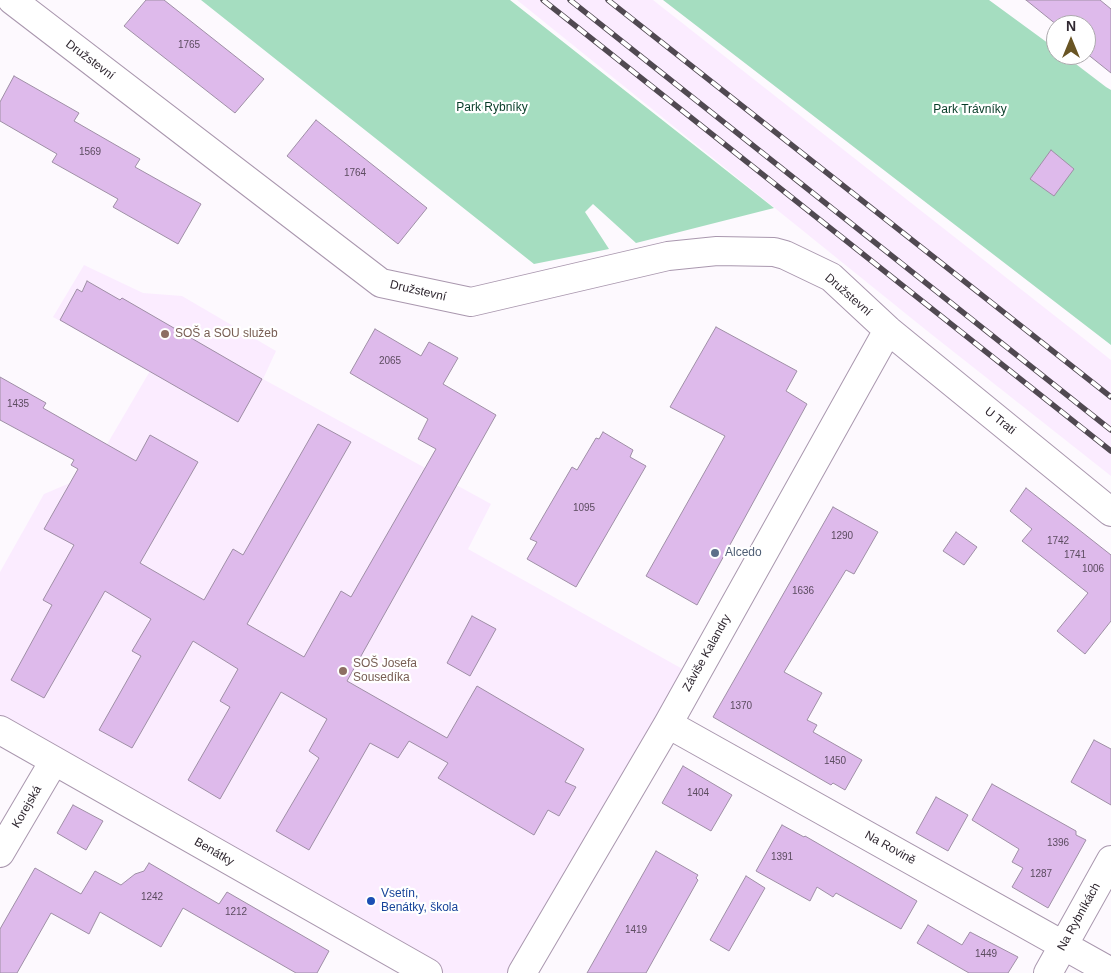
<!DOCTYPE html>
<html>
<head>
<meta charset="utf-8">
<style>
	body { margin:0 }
	#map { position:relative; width:1111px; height:973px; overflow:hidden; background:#fdf9fe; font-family:Arial,sans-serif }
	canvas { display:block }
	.north { position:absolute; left:1046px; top:15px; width:50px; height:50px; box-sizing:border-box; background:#fff; border:1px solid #aca9ad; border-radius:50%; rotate:0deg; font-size:14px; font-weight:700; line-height:20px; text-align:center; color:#302831 }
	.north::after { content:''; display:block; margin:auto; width:18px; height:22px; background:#695524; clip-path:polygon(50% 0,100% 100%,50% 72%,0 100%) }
</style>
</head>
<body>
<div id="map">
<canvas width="1111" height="973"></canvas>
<div class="north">N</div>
</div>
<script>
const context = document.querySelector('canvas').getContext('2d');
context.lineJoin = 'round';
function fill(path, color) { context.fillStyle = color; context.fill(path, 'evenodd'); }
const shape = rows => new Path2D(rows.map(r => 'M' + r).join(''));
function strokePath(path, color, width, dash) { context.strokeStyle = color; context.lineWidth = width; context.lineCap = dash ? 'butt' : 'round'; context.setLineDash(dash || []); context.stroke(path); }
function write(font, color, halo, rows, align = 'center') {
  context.font = font + ' Arial,sans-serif'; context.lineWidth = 4.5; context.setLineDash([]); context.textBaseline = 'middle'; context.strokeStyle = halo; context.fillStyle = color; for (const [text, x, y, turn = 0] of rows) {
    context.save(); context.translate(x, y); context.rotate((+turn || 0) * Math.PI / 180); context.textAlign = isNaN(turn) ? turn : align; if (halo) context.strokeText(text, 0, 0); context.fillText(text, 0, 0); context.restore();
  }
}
fill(shape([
	[517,0,653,0,1111,360,1111,476,926,330],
	[84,265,143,293,182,296,276,351,263,379,491,504,468,549,695,676,522,973,430,973,0,729,0,572,44,494,89,475,150,371,53,317]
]), '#fbecff');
fill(shape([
	[201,0,510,0,774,208,636,243,593,204,585,212,609,249,534,264],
	[663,0,989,0,1056,49,1056,55,1064,55,1106,87,1111,90,1111,345]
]), '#a5ddc0');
const building = shape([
	[146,0,164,0,264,79,235,113,124,26,146,0],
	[1026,0,1100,0,1111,9,1111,73,1086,53,1086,25,1057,25,1026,0],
	[14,76,79,113,74,121,140,159,135,167,201,204,178,244,113,207,118,199,52,162,57,154,0,121,0,102,14,76],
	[316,120,427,208,398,244,287,156,316,120],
	[1051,150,1074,169,1054,196,1030,179,1051,150],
	[87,281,120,300,122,298,262,379,238,422,60,320,77,289,82,292,87,281],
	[716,327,797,371,786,391,807,404,697,605,646,576,725,436,670,407,716,327],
	[375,329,421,356,429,342,458,358,443,384,496,415,347,681,447,738,477,686,584,749,565,782,576,787,559,816,548,810,534,835,438,778,448,763,409,741,398,758,370,743,309,850,276,831,319,758,309,751,327,719,281,692,220,799,188,780,230,707,220,701,238,669,193,641,132,748,99,730,141,656,132,651,151,619,105,591,44,698,11,680,52,605,43,600,74,545,44,529,78,469,71,465,74,460,0,420,0,377,46,403,43,408,136,461,150,435,198,462,140,563,204,600,233,549,243,555,318,424,351,442,247,624,304,657,341,591,351,597,436,449,418,439,428,419,350,373,375,329],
	[603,432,633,450,630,457,646,466,576,587,527,559,537,542,530,539,572,467,577,470,596,438,599,439,603,432],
	[1026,488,1111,555,1111,621,1085,654,1057,631,1088,593,1022,541,1032,529,1010,511,1026,488],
	[833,507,878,532,854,574,846,570,784,672,822,693,807,720,817,725,813,732,862,760,845,790,833,783,831,785,713,717,833,507],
	[956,532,977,547,964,565,943,551,956,532],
	[472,616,496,629,470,676,447,663,472,616],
	[1094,740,1111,749,1111,805,1071,782,1094,740],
	[683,766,732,795,711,831,662,803,683,766],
	[992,784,1076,831,1076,835,1086,840,1048,908,1012,887,1023,868,1012,862,1019,849,972,820,992,784],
	[936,797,968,815,948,851,916,833,936,797],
	[73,805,103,821,86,850,57,833,73,805],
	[782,825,804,837,805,836,917,901,901,929,836,893,833,897,817,887,810,901,756,871,782,825],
	[656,851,698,875,696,878,698,880,646,973,587,973,656,851],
	[149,863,219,904,227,892,329,951,317,973,296,973,183,908,161,947,100,912,89,934,51,913,17,973,0,973,0,929,35,868,81,894,95,871,121,885,135,874,144,871,149,863],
	[746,876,765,888,729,951,710,940,746,876],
	[928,925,962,945,970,932,1018,957,1008,973,969,973,917,943,928,925]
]);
fill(building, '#debaeb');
strokePath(building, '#9f8fa6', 1);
const minor = shape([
	[12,0,381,283,471,302,668,256,717,251,774,252,785,255,831,277,888,330,1111,512],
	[668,724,1111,972],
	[0,730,428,973],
	[0,853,54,761],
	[522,973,668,724,888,330],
	[1048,973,1111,860]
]);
strokePath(minor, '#a997ae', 30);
strokePath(minor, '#fff', 28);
const rail = shape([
	[543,0,1111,451],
	[570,0,1111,430],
	[608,0,1111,397]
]);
strokePath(rail, '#504951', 5.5);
strokePath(rail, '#fff', 4, [11]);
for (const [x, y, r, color] of [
	[165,334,5,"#8d6e63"],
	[715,553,5,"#5c6f8a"],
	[343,671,5,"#8d6e63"],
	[371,901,5,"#1a4fb4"]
]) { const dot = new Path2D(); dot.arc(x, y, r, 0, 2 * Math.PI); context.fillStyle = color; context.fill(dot); strokePath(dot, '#fff', 2); }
write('10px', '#5c4c60', null, [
	["1765",189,45],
	["1569",90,152],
	["1764",355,173],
	["2065",390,361],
	["1435",18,404],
	["1095",584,508],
	["1290",842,536],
	["1742",1058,541],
	["1741",1075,555],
	["1006",1093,569],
	["1636",803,591],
	["1370",741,706],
	["1450",835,761],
	["1404",698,793],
	["1396",1058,843],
	["1391",782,857],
	["1287",1041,874],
	["1242",152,897],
	["1212",236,912],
	["1419",636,930],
	["1449",986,954]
]);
write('12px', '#302831', '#fff', [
	["Družstevní",90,60,37],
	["Družstevní",418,291,13],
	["Družstevní",848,295,41],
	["U Trati",1000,421,39],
	["Záviše Kalandry",707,653,-61],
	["Korejská",27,807,-60],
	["Na Rovině",890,848,29],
	["Benátky",214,852,30],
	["Na Rybníkách",1079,917,-61]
]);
write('12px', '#073c27', '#fff', [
	["Park Rybníky",492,108],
	["Park Trávníky",970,110]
]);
write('12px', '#785e54', '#fff', [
	["SOŠ a SOU služeb",175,334],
	["SOŠ Josefa",353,664],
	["Sousedíka",353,678]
], 'left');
write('12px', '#4e5e75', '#fff', [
	["Alcedo",725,553]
], 'left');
write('12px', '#164399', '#fff', [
	["Vsetín,",381,894],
	["Benátky, škola",381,908]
], 'left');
</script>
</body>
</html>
